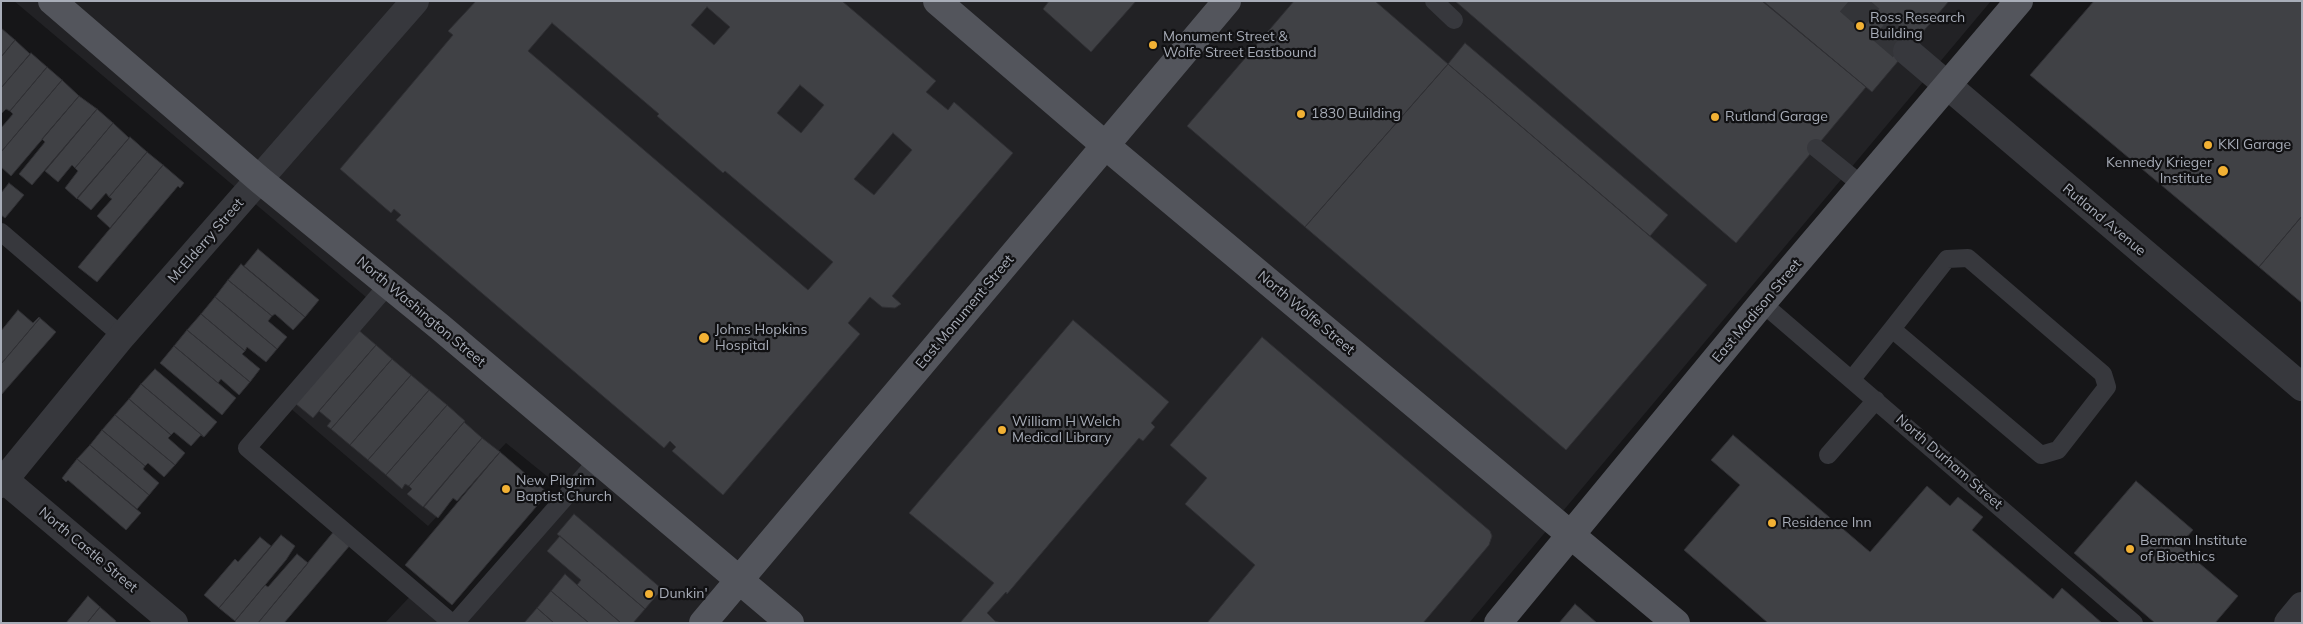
<!DOCTYPE html>
<html>
<head>
<meta charset="utf-8">
<style>
	body { margin:0 }
	#map { position:relative; width:2303px; height:624px; overflow:hidden; background:#161618; font-family:Mulish,sans-serif }
	canvas { display:block }
	.frame { position:absolute; inset:0; border:2px solid #a8adb8; pointer-events:none }
</style>
</head>
<body>
<div id="map">
<canvas width="2303" height="624"></canvas>
<div class="frame"></div>
</div>
<script>
const context = document.querySelector('canvas').getContext('2d');
context.lineJoin = 'round';
function fill(path, color) { context.fillStyle = color; context.fill(path, 'evenodd'); }
const shape = rows => new Path2D(rows.map(r => 'M' + r).join(''));
function strokePath(path, color, width, dash) { context.strokeStyle = color; context.lineWidth = width; context.lineCap = dash ? 'butt' : 'round'; context.setLineDash(dash || []); context.stroke(path); }
function write(font, color, halo, rows, align = 'center') {
  context.font = font + ' Mulish,sans-serif'; context.lineWidth = 4.5; context.setLineDash([]); context.textBaseline = 'middle'; context.strokeStyle = halo; context.fillStyle = color; for (const [text, x, y, turn = 0] of rows) {
    context.save(); context.translate(x, y); context.rotate((+turn || 0) * Math.PI / 180); context.textAlign = isNaN(turn) ? turn : align; if (halo) context.strokeText(text, 0, 0); context.fillText(text, 0, 0); context.restore();
  }
}
fill(shape([
	[14,1,1991,1,1469,623,385,623,417,589,452,618,564,490,506,443,428,526,289,407,373,303]
]), '#222225');
const building = shape([
	[476,1,842,1,936,81,926,92,948,110,954,102,1013,153,892,296,901,304,895,308,882,307,870,297,848,323,860,334,723,495,672,451,676,447,670,441,664,448,396,220,401,215,394,209,391,213,340,169,453,35,448,31,476,1],
	[707,7,730,27,714,45,691,25,707,7],
	[552,23,659,114,657,116,723,173,725,171,833,262,808,290,528,51,552,23],
	[800,85,824,105,801,133,777,113,800,85],
	[893,133,912,150,874,195,854,179,893,133],
	[1049,1,1136,1,1091,52,1043,9,1049,1],
	[1294,1,1375,1,1448,64,1305,227,1187,126,1294,1],
	[1455,1,1762,1,1866,87,1736,243,1455,1],
	[1763,1,1949,1,1872,92,1763,1],
	[2094,1,2302,1,2302,216,2259,267,2030,75,2094,1],
	[1,28,15,40,1,57,1,28],
	[15,40,30,54,1,88,1,57,15,40],
	[1465,43,1668,215,1650,236,1448,64,1465,43],
	[31,53,47,67,10,111,6,109,1,114,1,88,31,53],
	[1448,64,1707,285,1566,450,1305,227,1448,64],
	[47,67,62,80,1,152,1,128,13,114,10,111,47,67],
	[62,80,79,96,11,176,1,167,1,152,62,80],
	[79,96,97,109,32,185,19,174,45,142,42,139,79,96],
	[97,109,113,123,75,168,72,165,58,182,45,171,97,109],
	[113,123,129,138,77,199,65,188,78,171,75,168,113,123],
	[130,137,147,152,109,197,106,193,91,210,77,198,130,137],
	[147,152,163,165,110,228,97,216,112,199,109,197,147,152],
	[163,165,184,183,180,188,178,186,97,282,78,267,163,165],
	[9,183,24,195,5,218,1,215,1,193,9,183],
	[2302,216,2302,303,2259,267,2302,216],
	[258,249,319,300,305,317,244,266,258,249],
	[241,264,305,317,293,330,275,314,272,316,228,280,241,264],
	[228,280,272,316,268,321,287,337,277,349,215,297,228,280],
	[215,297,277,349,266,362,247,347,245,351,201,314,215,297],
	[18,310,33,323,39,317,40,318,1,364,1,331,18,310],
	[201,314,245,351,242,354,260,369,250,382,187,330,201,314],
	[40,318,56,332,1,395,1,364,40,318],
	[1073,320,1169,402,1151,423,1155,427,1143,441,1139,438,1007,594,1006,592,987,613,995,621,1001,623,960,623,994,583,909,513,1073,320],
	[356,328,376,345,313,418,296,404,356,328],
	[187,330,250,382,239,395,221,379,218,383,174,346,187,330],
	[1262,337,1490,531,1492,536,1489,545,1423,623,1207,623,1255,565,1185,504,1207,478,1170,445,1262,337],
	[376,345,392,359,331,429,327,426,331,421,319,411,376,345],
	[174,346,236,398,222,415,160,363,174,346],
	[392,359,411,375,350,445,331,429,392,359],
	[155,369,217,422,204,437,141,384,155,369],
	[411,375,429,390,368,460,350,445,411,375],
	[141,384,204,437,201,435,191,446,174,432,171,435,129,399,141,384],
	[429,390,447,405,386,475,368,460,429,390],
	[129,399,171,435,168,438,185,453,175,465,115,415,129,399],
	[447,405,465,421,409,486,405,484,402,489,386,475,447,405],
	[115,415,175,465,164,477,148,463,145,466,102,430,115,415],
	[464,422,482,438,423,507,407,494,412,489,409,486,464,422],
	[102,430,145,466,143,469,159,483,149,495,90,445,102,430],
	[1733,435,1870,552,1927,486,1950,506,1958,497,1983,517,1972,530,2053,599,2062,588,2102,623,1768,623,1684,550,1740,485,1711,460,1733,435],
	[482,438,500,452,457,501,453,498,438,518,424,507,482,438],
	[90,445,149,495,137,509,77,459,90,445],
	[500,452,548,493,452,605,405,565,500,452],
	[77,459,141,513,126,530,68,480,66,482,62,478,77,459],
	[2136,481,2193,530,2179,546,2238,596,2215,623,2155,623,2074,553,2136,481],
	[574,514,662,589,645,609,557,534,574,514],
	[335,530,351,544,284,623,258,623,335,530],
	[281,535,295,546,286,560,235,621,219,608,281,535],
	[560,536,645,609,633,623,621,623,577,585,581,580,547,551,560,536],
	[260,537,271,546,219,608,204,595,235,559,238,562,260,537],
	[297,554,308,563,258,623,237,623,235,621,265,585,268,587,297,554],
	[565,574,577,585,621,623,589,623,551,591,565,574],
	[551,591,589,623,554,623,537,608,551,591],
	[88,596,100,607,87,623,66,623,88,596],
	[1575,604,1597,623,1559,623,1575,604],
	[100,607,116,621,115,623,87,623,100,607],
	[537,608,554,623,524,623,537,608]
]);
fill(building, '#404145');
strokePath(building, '#303034', 1);
strokePath(shape([
	[1849,1,1907,51]
]), '#333438', 28, [28, 14]);
strokePath(shape([
	[1434,1,1454,20],
	[1816,148,1863,186],
	[1,232,122,336],
	[388,285,247,448,452,623],
	[1762,303,2134,623],
	[1852,379,1892,329,1947,259,1968,258,2103,374,2107,387,2058,450,2041,455,1892,329],
	[1828,455,1876,400],
	[455,623,598,460]
]), '#37383d', 18);
strokePath(shape([
	[1907,51,2302,387],
	[1,477,174,623],
	[1,484,122,336,415,1],
	[2288,623,2302,606]
]), '#37383d', 28);
strokePath(shape([
	[52,1,260,180,440,327,790,623],
	[937,1,1106,146,1676,623],
	[703,623,1227,1],
	[1498,623,1762,303,2019,1]
]), '#53555c', 28);
for (const [x, y, r, color] of [
	[1860,26,5,"#f2b134"],
	[1153,45,5,"#f2b134"],
	[1301,114,5,"#f2b134"],
	[1715,117,5,"#f2b134"],
	[2208,145,5,"#f2b134"],
	[2223,171,6,"#f2b134"],
	[704,338,6,"#f2b134"],
	[1002,430,5,"#f2b134"],
	[506,489,5,"#f2b134"],
	[1772,523,5,"#f2b134"],
	[2130,549,5,"#f2b134"],
	[649,594,5,"#f2b134"]
]) { const dot = new Path2D(); dot.arc(x, y, r, 0, 2 * Math.PI); context.fillStyle = color; context.fill(dot); strokePath(dot, '#111113', 2); }
write('14px', '#a8adb8', '#111113', [
	["Ross Research",1870,18],
	["Building",1870,34],
	["Monument Street &",1163,37],
	["Wolfe Street Eastbound",1163,53],
	["1830 Building",1311,114],
	["Rutland Garage",1725,117],
	["KKI Garage",2218,145],
	["Kennedy Krieger",2212,163,"right"],
	["Institute",2212,179,"right"],
	["Johns Hopkins",715,330],
	["Hospital",715,346],
	["William H Welch",1012,422],
	["Medical Library",1012,438],
	["New Pilgrim",516,481],
	["Baptist Church",516,497],
	["Residence Inn",1782,523],
	["Berman Institute",2140,541],
	["of Bioethics",2140,557],
	["Dunkin'",659,594]
], 'left');
write('14px', '#a8adb8', '#111113', [
	["Rutland Avenue",2104,220,40],
	["McElderry Street",206,241,-49],
	["East Madison Street",1757,311,-50],
	["North Washington Street",421,312,40],
	["East Monument Street",965,312,-50],
	["North Wolfe Street",1306,313,40],
	["North Durham Street",1949,462,41],
	["North Castle Street",88,550,40]
]);
</script>
</body>
</html>
